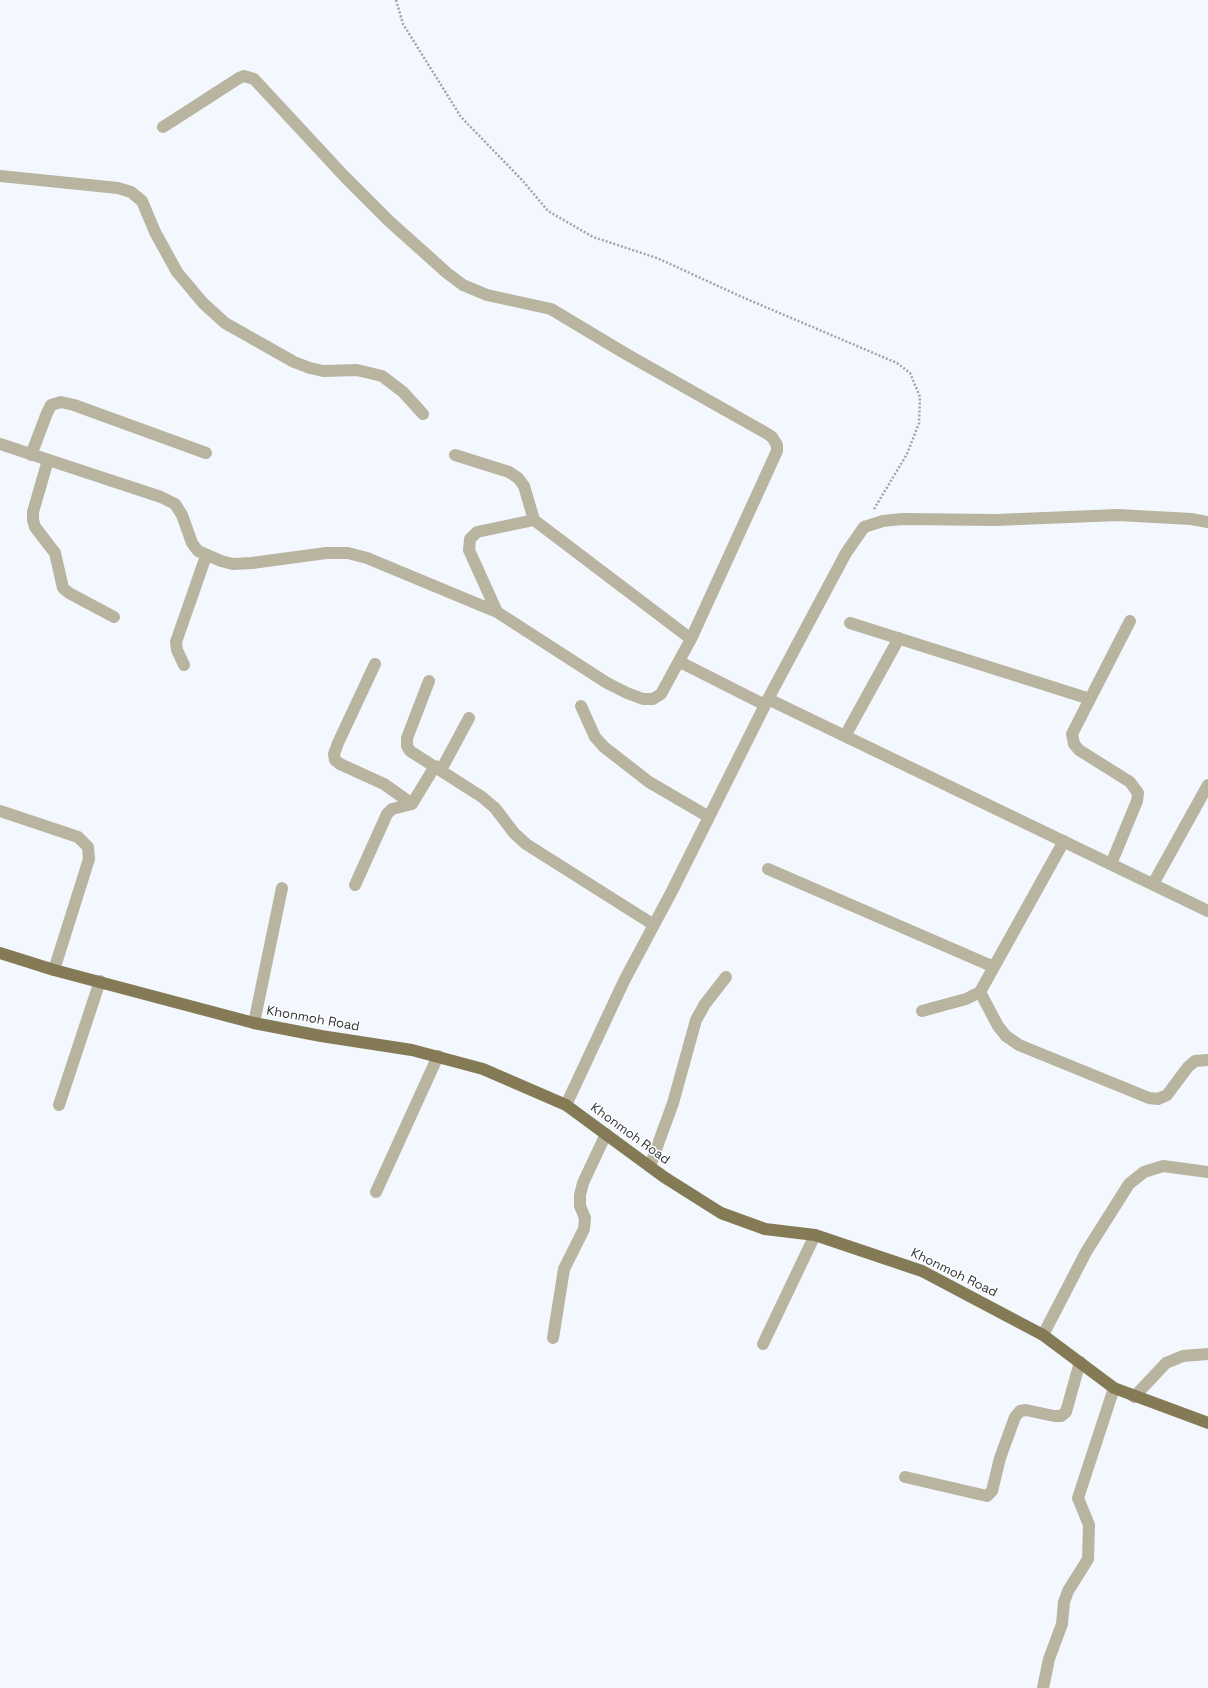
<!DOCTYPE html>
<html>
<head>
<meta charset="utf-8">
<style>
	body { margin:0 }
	canvas { display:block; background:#f3f8fe }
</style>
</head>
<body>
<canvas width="1208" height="1688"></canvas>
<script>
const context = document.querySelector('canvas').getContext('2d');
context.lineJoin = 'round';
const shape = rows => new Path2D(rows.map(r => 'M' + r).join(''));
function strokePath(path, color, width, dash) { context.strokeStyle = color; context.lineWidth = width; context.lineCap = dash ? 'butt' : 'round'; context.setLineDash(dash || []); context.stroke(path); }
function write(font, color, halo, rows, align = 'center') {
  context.font = font + ' "Space Grotesk",sans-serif'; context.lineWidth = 3; context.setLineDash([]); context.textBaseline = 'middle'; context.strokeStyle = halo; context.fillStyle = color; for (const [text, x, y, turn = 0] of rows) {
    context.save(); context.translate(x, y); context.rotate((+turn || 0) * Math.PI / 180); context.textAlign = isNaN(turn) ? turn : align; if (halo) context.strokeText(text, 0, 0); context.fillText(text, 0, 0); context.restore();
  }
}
strokePath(shape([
	[396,0,403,24,461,117,523,181,548,211,593,237,657,258,742,297,897,363,910,373,920,397,919,423,907,454,874,509]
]), '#a1a5aa', 2.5, [2, 2]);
strokePath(shape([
	[163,127,239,78,244,76,254,79,344,176,389,221,447,273,463,285,487,295,551,309,626,354,766,433,772,437,777,445,777,451,691,639,661,694,653,699,643,699,627,693,607,683,497,612,469,550,470,539,477,532,534,520,524,486,518,478,509,472,455,455],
	[0,176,118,188,131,192,142,201,155,232,177,272,203,303,225,323,294,362,310,368,323,371,357,370,382,376,403,392,423,414],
	[0,444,161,497,175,504,182,515,192,543,198,551,221,561,233,564,252,563,326,553,348,553,367,558,497,612],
	[31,455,47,413,51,405,61,402,74,405,206,453],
	[48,460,33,512,33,520,35,527,55,553,63,588,69,593,114,617],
	[534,520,691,639],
	[850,623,1090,699],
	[680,662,765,705],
	[375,664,338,743,334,754,335,760,340,764,384,784,412,804],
	[184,665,177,650,176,642,206,556],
	[429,681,407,738,407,746,410,751,482,797,495,808,514,833,526,844,654,925],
	[768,699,1208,911],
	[581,706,595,737,604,747,649,782,709,817],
	[845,736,899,638],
	[441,770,469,718],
	[0,811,78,837,88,847,89,859,54,970],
	[1111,864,1137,801,1138,793,1130,782,1079,750,1074,744,1072,734,1130,621],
	[768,869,994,967],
	[1153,884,1208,785],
	[355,885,387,814,392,809,412,804,435,766],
	[980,992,998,1026,1006,1036,1019,1045,1149,1098,1158,1099,1167,1095,1188,1067,1195,1061,1208,1060],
	[922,1011,966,999,980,992,1064,841],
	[254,1023,282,888],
	[59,1105,100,981],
	[566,1105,624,981,672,891,768,699,846,553,864,527,883,521,902,519,996,520,1118,515,1191,519,1208,522],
	[650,1166,673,1103,696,1020,705,1004,726,977],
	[376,1192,438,1056],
	[1043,1335,1086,1252,1129,1184,1144,1172,1163,1166,1208,1172],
	[553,1338,564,1269,584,1229,585,1218,580,1206,580,1195,583,1183,606,1134],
	[763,1344,815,1235],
	[1134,1397,1166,1363,1183,1356,1208,1354],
	[905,1477,987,1496,992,1491,1000,1458,1015,1417,1020,1411,1026,1410,1054,1416,1061,1416,1066,1412,1080,1362],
	[1043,1688,1049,1659,1062,1624,1064,1602,1068,1591,1088,1559,1089,1525,1078,1498,1114,1388]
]), '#b9b4a0', 12);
strokePath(shape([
	[0,953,54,970,254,1023,321,1036,412,1050,483,1069,566,1105,664,1177,721,1213,765,1229,815,1235,922,1271,1043,1335,1114,1388,1208,1423]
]), '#847b56', 12);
write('13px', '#303235', '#fff', [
	["Khonmoh Road",313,1019,10],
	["Khonmoh Road",630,1134,36],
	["Khonmoh Road",954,1273,26]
]);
</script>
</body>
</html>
